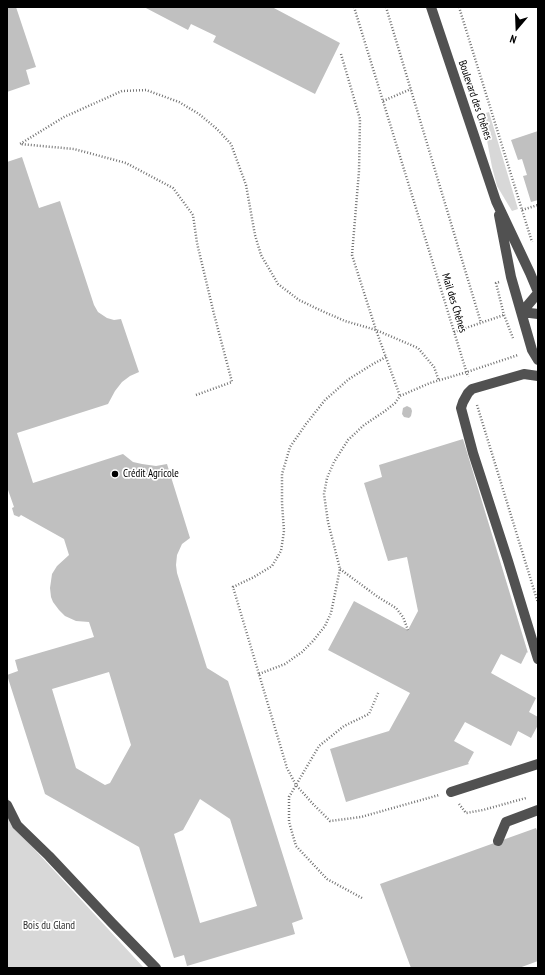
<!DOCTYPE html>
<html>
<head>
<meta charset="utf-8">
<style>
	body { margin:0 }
	#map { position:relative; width:545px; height:975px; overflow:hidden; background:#fff; font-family:"PT Sans Narrow",sans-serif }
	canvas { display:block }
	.frame { position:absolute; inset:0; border:8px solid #000; pointer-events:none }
	.north { position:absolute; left:497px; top:8px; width:40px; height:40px; -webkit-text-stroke:3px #fff; paint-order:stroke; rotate:199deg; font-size:11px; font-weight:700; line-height:16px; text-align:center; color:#000 }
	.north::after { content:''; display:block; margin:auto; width:14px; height:18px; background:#000; clip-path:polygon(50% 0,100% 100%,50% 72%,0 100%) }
</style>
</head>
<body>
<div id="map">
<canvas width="545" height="975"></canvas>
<div class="frame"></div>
<div class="north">N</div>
</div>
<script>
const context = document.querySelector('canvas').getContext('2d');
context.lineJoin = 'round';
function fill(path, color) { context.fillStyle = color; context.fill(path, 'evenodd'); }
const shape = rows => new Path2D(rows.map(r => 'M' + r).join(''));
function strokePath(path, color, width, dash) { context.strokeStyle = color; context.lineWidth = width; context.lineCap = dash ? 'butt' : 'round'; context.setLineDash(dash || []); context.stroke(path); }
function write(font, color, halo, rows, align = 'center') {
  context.font = font + ' "PT Sans Narrow",sans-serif'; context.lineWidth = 3.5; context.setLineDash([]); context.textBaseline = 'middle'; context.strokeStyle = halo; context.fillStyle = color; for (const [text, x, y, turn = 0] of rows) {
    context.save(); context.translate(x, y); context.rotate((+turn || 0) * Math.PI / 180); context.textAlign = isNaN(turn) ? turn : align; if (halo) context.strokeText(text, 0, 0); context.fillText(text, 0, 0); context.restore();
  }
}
fill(shape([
	[489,112,518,209,512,211,497,186,492,167,482,114],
	[7,792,14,827,144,968,7,968]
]), '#d8d8d8');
fill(shape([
	[7,7,16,7,36,67,26,70,30,84,7,92],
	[144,7,272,7,340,43,315,94,213,42,216,36,191,24,188,30],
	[538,131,538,200,531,202,523,176,527,175,522,159,518,160,511,140],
	[22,157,39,208,60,201,94,305,98,312,107,318,114,320,121,319,139,372,130,376,122,382,115,391,108,404,17,433,33,483,123,454,133,462,142,464,156,466,167,464,190,538,182,544,177,555,176,565,177,573,207,668,228,681,303,919,292,923,295,934,187,966,184,955,174,958,139,847,45,794,7,675,18,671,15,660,94,637,89,622,76,621,65,616,59,610,53,602,51,597,50,588,52,574,57,566,69,555,64,539,21,515,19,517,14,515,12,508,14,507,7,487,7,162],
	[109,672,131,745,110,783,105,785,76,768,52,689],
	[200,799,230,819,257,906,200,923,174,834,183,830],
	[407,406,411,408,412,411,411,416,409,418,404,417,402,414,403,408],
	[463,439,528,653,527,652,521,664,501,654,491,673,536,698,529,712,538,717,538,725,531,738,518,731,511,746,465,722,454,741,474,752,468,763,469,764,346,802,330,749,389,731,410,693,328,650,354,601,408,630,418,611,407,557,388,561,364,483,382,477,379,465],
	[536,828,538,833,538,961,519,968,411,968,380,884]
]), '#c0c0c0');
strokePath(shape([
	[354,7,468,377],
	[386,7,481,323],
	[459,7,532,242],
	[341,54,360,119,359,171,352,255,376,330,400,396],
	[383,101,411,89],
	[522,210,538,205],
	[499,282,496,283,504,315,513,338],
	[454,332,504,315],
	[386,357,373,364,349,379,325,400,306,424,290,447,282,474,282,503,284,531,281,551,272,566,254,577,233,587,287,768,296,785,313,804,330,821,361,817,439,795],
	[196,395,232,382,214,314,197,243,193,215,173,188,126,163,74,149,20,144,64,117,122,91,146,90,179,102,199,114,217,129,231,144,246,185,255,235,261,255,278,284,299,300,322,311,345,321,376,330,418,348,434,367,439,381],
	[477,405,538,603],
	[340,569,378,597,396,608,403,617,408,630],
	[259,674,285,664,302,652,313,641,325,626,331,613,340,569,328,522,324,494,327,478,334,462,348,440,364,425,385,411,395,403,400,396,430,383,467,372,518,355],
	[459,804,466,813,483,810,526,798],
	[362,898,327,879,296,846,289,822,289,797,319,746,344,726,369,714,379,691]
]), '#737373', 2.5, [1, 2]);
strokePath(shape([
	[431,7,496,201,530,273,538,292],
	[499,215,511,277,532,350,538,360],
	[522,312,538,293],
	[522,312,538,314],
	[538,376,524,374,472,389,468,393,463,402,461,408,473,453,508,561,538,659],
	[451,792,538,764],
	[7,805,17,825,49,856,112,923,156,968],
	[498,841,506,822,538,810]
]), '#515151', 10);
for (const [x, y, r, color] of [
	[115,474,4,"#000"]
]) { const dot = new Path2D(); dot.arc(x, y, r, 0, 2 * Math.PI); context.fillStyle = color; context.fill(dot); strokePath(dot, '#fff', 1.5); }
write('11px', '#000', '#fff', [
	["Boulevard des Chênes",475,100,71],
	["Mail des Chênes",454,303,73]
]);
write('11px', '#000', '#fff', [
	["Crédit Agricole",123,474]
], 'left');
write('11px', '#2f2f2f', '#fff', [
	["Bois du Gland",49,926]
]);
</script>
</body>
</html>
